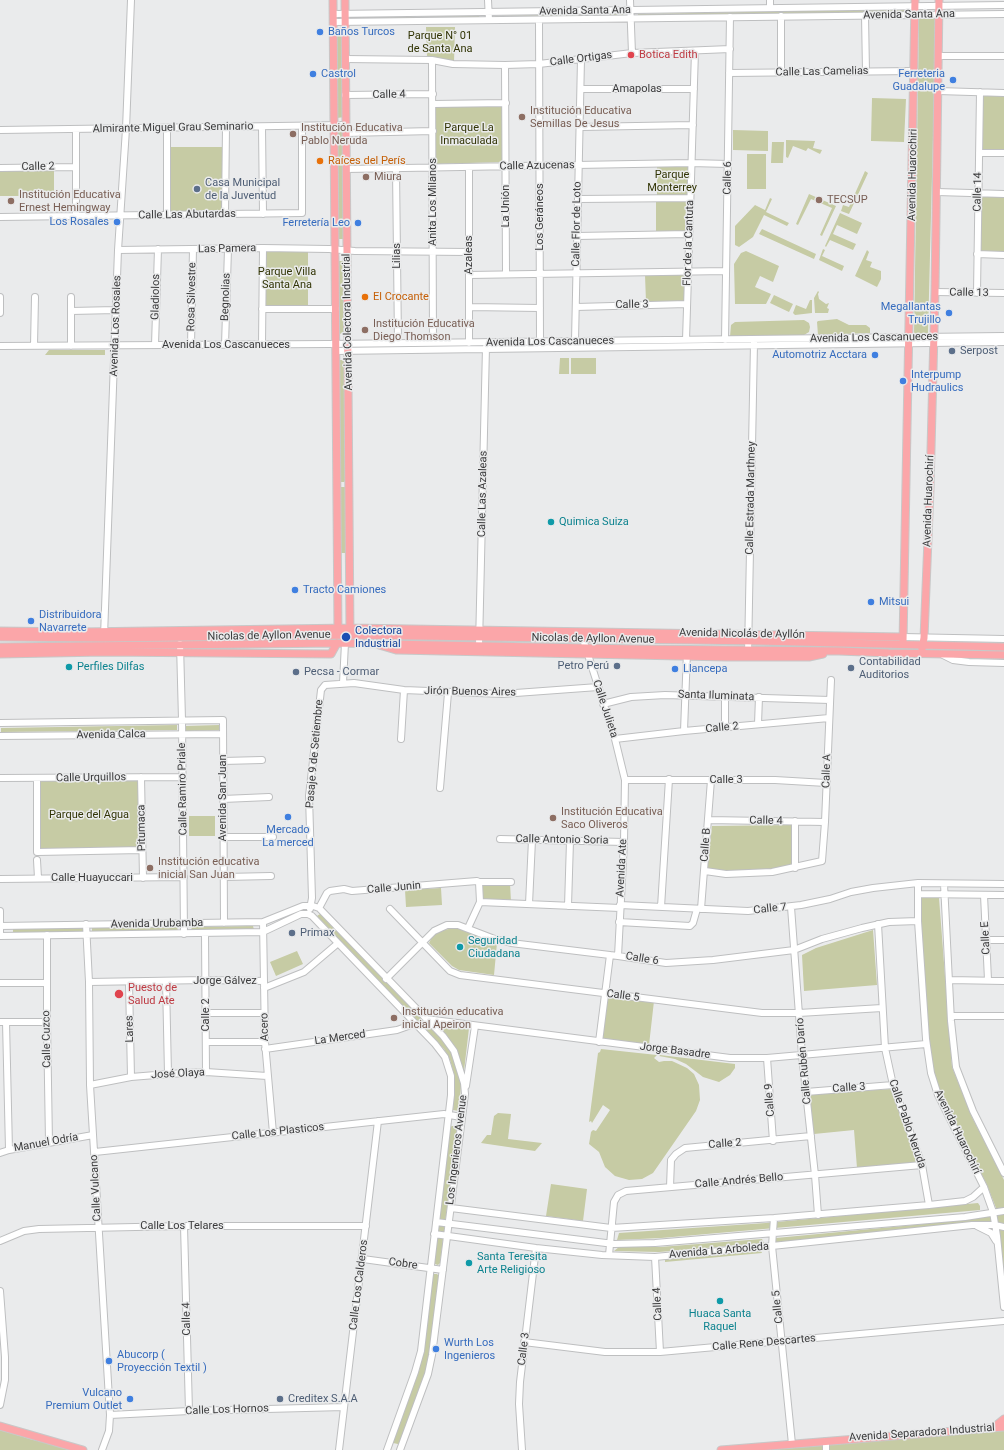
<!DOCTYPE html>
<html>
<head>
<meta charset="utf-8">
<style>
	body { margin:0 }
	canvas { display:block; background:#eaebec }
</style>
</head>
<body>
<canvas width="1004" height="1450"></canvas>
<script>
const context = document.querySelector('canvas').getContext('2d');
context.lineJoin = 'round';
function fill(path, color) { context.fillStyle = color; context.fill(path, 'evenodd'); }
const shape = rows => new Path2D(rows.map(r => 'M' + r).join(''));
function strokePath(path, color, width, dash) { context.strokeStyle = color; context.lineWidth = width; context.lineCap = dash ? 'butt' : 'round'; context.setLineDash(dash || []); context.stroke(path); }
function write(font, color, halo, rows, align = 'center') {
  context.font = font + ' Roboto,sans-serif'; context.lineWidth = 3; context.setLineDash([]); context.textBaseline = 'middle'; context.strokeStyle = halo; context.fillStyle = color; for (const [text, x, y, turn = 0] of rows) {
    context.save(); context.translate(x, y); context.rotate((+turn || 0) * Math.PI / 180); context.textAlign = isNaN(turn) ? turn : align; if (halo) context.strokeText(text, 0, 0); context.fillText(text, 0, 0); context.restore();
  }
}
fill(shape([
	[907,9,907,12,638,16,638,14],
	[624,14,625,17,494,18,495,16],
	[479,16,480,19,357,21,356,18],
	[936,18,928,334,914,334,919,19],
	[426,27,455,27,454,62,427,57],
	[342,30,344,117,337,118,337,31],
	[1004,93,1004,153,983,151,980,112,984,96],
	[872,98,906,99,904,142,871,141],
	[502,106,503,162,436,164,436,107],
	[337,130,344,130,344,239,338,239],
	[733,130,768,131,768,151,733,150],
	[786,140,815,141,813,148,822,150,820,154,808,148,806,151,793,146,788,158,786,157],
	[772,142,784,142,783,163,771,163],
	[170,147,222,147,222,211,170,212],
	[747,154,766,154,766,189,747,189],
	[657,166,688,167,687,196,657,197],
	[54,170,54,196,0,196,0,171],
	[865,171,868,173,849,214,841,211,843,205,849,207],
	[809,194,836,206,822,236,820,235,832,208,811,199,798,225,796,224],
	[981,194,1004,195,1004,252,980,252],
	[770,198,772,199,766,212,789,223,787,226,764,215,753,237,739,247,735,245,735,226,755,205,765,210],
	[687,200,686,232,656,232,656,201],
	[840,213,862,223,857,234,837,225,833,234,856,244,853,250,830,240,826,247,825,246],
	[762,229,816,254,814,259,759,234],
	[823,249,825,250,822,256,844,266,842,271,819,260],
	[867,250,869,252,866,260,872,262,870,267,881,271,881,279,877,287,855,276],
	[266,251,308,252,308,306,266,305],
	[746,251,779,266,773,282,760,276,755,287,771,294,766,304,735,304,734,264,741,253],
	[338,261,344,261,345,333,338,334],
	[645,275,684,275,684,301,646,302],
	[818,291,819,292,818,294,819,299,826,304,829,303,827,308,829,309,828,313,815,313,814,298],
	[774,295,793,304,789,312,770,303],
	[810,300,812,300,812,313,795,315,793,313,796,305,806,309],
	[837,319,849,325,866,325,870,328,870,333,818,335,817,322,818,321],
	[804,320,809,323,810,327,809,332,804,335,730,337,731,325,735,322],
	[49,350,105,350,105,355,45,355],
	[560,358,569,358,569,374,559,374],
	[571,358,596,358,596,374,571,374],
	[338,360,345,360,345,481,344,482,340,482],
	[340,487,345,487,345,553,341,553],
	[177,725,177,730,1,732,1,728],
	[219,725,219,730,185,731,185,726],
	[38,779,138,779,141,851,40,852],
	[189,816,215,816,215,836,189,836],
	[792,825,793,866,747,872,707,870,712,826],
	[481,883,510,883,511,902,482,899],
	[441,888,442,905,406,907,405,890],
	[922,895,939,898,952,1067,972,1117,1004,1180,1004,1278,996,1208,987,1185,938,1091,935,1081,929,1043,920,922],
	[320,914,448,1046,454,1058,460,1075,461,1085,459,1111,453,1110,455,1078,450,1060,444,1049,317,916],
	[253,926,254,930,193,931,191,930,192,927],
	[177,927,178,931,92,933,92,928],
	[455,928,462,929,497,943,494,975,459,970,452,966,429,943,431,939,436,933,443,930],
	[13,929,83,929,83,933,13,934],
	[873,930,877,985,804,991,802,955,816,948],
	[297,951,303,964,276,976,270,962],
	[608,997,654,1001,649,1045,602,1039],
	[435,1024,469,1028,464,1071,456,1049,449,1039],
	[601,1049,657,1055,654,1058,659,1062,664,1061,672,1061,687,1068,694,1074,699,1085,700,1100,696,1111,653,1173,642,1179,629,1180,615,1176,605,1167,599,1152,589,1144,591,1132,593,1130,596,1131,610,1110,603,1105,592,1123,591,1121,589,1122,598,1053,600,1052],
	[660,1055,735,1064,735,1068,730,1075,719,1082,703,1077,686,1064,675,1059,659,1056],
	[891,1089,919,1162,857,1168,854,1130,814,1134,809,1094],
	[498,1113,511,1114,508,1139,542,1143,535,1151,481,1143,487,1135,491,1135,494,1116],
	[452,1126,455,1126,457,1128,440,1263,438,1265,435,1264,434,1262,450,1127],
	[551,1184,587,1189,583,1221,546,1216],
	[978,1203,980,1206,980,1210,661,1238,617,1240,619,1233,766,1223],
	[991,1215,991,1221,774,1243,776,1238,966,1220],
	[762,1239,764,1243,659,1252,614,1251,619,1247,660,1247],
	[760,1249,762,1253,665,1262,665,1258],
	[434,1274,437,1274,439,1276,431,1345,425,1373,399,1446,398,1444,393,1443,419,1371,425,1344,432,1276],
	[1004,1429,1004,1450,770,1450,874,1441],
	[0,1430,30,1439,73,1450,0,1450]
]), '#c6cba4');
const minor = shape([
	[488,0,489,20],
	[630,0,632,53],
	[770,0,770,8],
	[334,14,1004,5],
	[865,15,866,72],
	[781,16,781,72],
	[539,20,540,342],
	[334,22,1004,14],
	[938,56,1004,56],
	[345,59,432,60,453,64,505,65,539,64,632,53,730,49],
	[432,60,433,343],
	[505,65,506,274],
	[729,73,915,71],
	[581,89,694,89],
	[938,91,1004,93],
	[345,95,433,94],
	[433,104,506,103],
	[262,127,263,214],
	[580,127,693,125],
	[0,130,346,125],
	[76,130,76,216],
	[346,133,433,131],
	[979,153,1004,153],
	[469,167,469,343],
	[0,168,76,167],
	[346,169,691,163,728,164],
	[396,169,398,343],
	[937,192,1004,194],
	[578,199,690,198],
	[225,214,226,127],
	[167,215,167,129],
	[0,217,302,213,302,126],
	[577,236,689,234],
	[118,250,263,248,329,249,355,251,469,252],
	[977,254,1004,255],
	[469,275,726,271],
	[935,292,1004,293],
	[977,293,980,92],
	[469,307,540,308],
	[576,307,687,304],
	[262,309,336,309],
	[71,311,116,310],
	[0,313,0,297],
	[686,340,695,51],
	[725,340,730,17],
	[575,341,581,59],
	[262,344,263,248],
	[155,345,158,249],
	[191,345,193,249],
	[225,345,228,249],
	[0,346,329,344,1004,336],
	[34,346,35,297],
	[71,346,71,297],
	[336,351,1004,342],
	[104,636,118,250,126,129,131,0],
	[903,637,1004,639],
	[583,639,615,739,625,780,624,842,618,956],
	[180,644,182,720,184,934],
	[479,645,486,347],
	[748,654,754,343],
	[943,655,953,660,969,662,1004,663],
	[343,683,345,643],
	[603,704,631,697,665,695,830,700],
	[0,723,223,720,224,923],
	[758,724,759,697],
	[725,727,725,696],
	[684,731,687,652],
	[0,736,223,734],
	[401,739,404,690],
	[615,739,684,731,829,718],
	[223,761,262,760],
	[141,777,143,878],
	[0,778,183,777],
	[37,778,37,852,142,850],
	[625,780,775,780,826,783],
	[440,788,448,693],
	[223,799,269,797],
	[708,820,825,822],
	[223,837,273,837],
	[500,839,624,842],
	[37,860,38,878],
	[795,868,795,821],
	[705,871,726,874,772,872,822,861,825,822,831,680],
	[224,877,271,876],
	[0,879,184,877],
	[479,882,511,882],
	[918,883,918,921,926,1039,931,1073,938,1095,984,1187,993,1212,997,1236,1004,1307],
	[944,884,951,1021,956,1067,973,1111,1004,1173],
	[918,894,1004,895],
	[984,895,988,980],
	[480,902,620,908],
	[529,904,532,840],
	[620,905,748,911,801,905,830,899,851,892,873,888,918,883,1004,884],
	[568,906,570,841],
	[661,907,669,779],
	[791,907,802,1055,815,1175,818,1215],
	[319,908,327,893,330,891,344,889,352,891,477,881,479,882,480,902,468,928],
	[310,909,312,898,309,796,321,690,325,685,354,683,404,690,502,694,598,687],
	[390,909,450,971,460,975,762,1013,799,1013,882,1008],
	[701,909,711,780],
	[0,911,0,936],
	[308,914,312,916,435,1044,445,1057,451,1076,451,1095,421,1351,415,1372,387,1450],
	[263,922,265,1042,273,1133],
	[619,922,690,926,693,923,697,909],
	[86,924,89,982,90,1085,110,1415,109,1431,102,1450],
	[878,924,885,1048,893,1085,922,1165,929,1205],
	[0,926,263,922,303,906,313,906,319,908,443,1036,454,1051,464,1083,465,1094,432,1355,428,1374,400,1450],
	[205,934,206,1072],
	[47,935,47,1022,49,1142],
	[0,936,263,932,301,914,308,914],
	[986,940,1004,940],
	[386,979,434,931,447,925,458,925,492,938,511,943,618,956,666,963,713,960,794,950,822,939,862,928,889,922,918,921],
	[949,980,1004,981],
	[89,982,205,980,264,981],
	[129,982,131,1077],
	[166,982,168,1074],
	[0,983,47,983],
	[264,988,304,972,337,944],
	[206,1013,264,1013],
	[951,1016,1004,1016],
	[426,1019,730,1058,767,1058,926,1044],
	[0,1022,47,1022],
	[6,1022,9,1150],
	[206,1042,265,1042],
	[599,1042,610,955],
	[265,1049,397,1030,414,1024],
	[767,1058,773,1141],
	[90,1085,131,1077,168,1074,206,1072,267,1076],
	[466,1086,475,1026],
	[806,1092,893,1085],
	[95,1152,444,1114,461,1117],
	[0,1153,9,1150,93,1135],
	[670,1187,671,1160,676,1154,685,1148,811,1136],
	[451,1208,611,1228,774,1218,929,1205,965,1201,973,1197,984,1187],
	[774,1218,772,1246,792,1444],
	[436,1222,614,1244,655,1243,965,1217,1004,1211],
	[184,1226,189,1411],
	[977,1226,991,1233,996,1241],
	[434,1234,536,1248,602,1255,655,1257,772,1246,972,1225,995,1225,1004,1227],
	[0,1241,24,1231,39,1229,184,1226,366,1226],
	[609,1255,614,1202,618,1195,626,1191,922,1165],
	[655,1257,660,1352],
	[363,1259,443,1270],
	[0,1291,5,1357,5,1380,0,1405],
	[524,1342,605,1352,660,1352,1004,1321],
	[110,1415,189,1411,344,1407],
	[826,1441,826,1450],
	[339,1450,378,1121],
	[522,1450,519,1404,520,1382,536,1248]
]);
const major = shape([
	[333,0,338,633],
	[345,0,350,633],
	[0,631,80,632,350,628,903,637],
	[0,637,104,638,350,635,758,641,1004,647],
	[903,642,915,0],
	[379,645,396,650,727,657,809,657,823,654],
	[0,647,337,643,637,649,839,651,889,653,1004,655],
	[922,649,924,638,930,489,935,292,939,0],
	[0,654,104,652,331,654,337,643],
	[0,1426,83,1450],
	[993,1428,1004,1419],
	[721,1450,1004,1427]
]);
strokePath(minor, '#bebfc0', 8);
strokePath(major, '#c8c8c8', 9);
strokePath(minor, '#fff', 6);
strokePath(major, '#fba6a9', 7);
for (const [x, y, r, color] of [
	[320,32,4,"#3f7fe0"],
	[631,55,4,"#e0444e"],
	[313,74,4,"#3f7fe0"],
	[953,80,4,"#3f7fe0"],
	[522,117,4,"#8d6e63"],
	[293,134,4,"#8d6e63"],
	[320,161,4,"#e8710a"],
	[366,177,4,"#8d6e63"],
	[197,189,4,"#5c6f8a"],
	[819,200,4,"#8d6e63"],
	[11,201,4,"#8d6e63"],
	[117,222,4,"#3f7fe0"],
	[358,223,4,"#3f7fe0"],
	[365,297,4,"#e8710a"],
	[949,313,4,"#3f7fe0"],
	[365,330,4,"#8d6e63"],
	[952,351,4,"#5c6f8a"],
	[875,355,4,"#3f7fe0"],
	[903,381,4,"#3f7fe0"],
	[551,522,4,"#0f9aa8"],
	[295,590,4,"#3f7fe0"],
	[871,602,4,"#3f7fe0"],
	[31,621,4,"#3f7fe0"],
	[346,637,5,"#1a4fb4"],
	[617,666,4,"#5c6f8a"],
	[69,667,4,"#0f9aa8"],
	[851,668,4,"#5c6f8a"],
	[675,669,4,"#3f7fe0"],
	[296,672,4,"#5c6f8a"],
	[288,817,4,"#3f7fe0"],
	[553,818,4,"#8d6e63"],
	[150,868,4,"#8d6e63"],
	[292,933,4,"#5c6f8a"],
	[460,947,4,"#0f9aa8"],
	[119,994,5,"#e0444e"],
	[394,1018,4,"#8d6e63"],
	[469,1263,4,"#0f9aa8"],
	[720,1301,4,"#0f9aa8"],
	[436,1349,4,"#3f7fe0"],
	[109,1361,4,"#3f7fe0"],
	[130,1399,4,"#3f7fe0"],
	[280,1399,4,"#5c6f8a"]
]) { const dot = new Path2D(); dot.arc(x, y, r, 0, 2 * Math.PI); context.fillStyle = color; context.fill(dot); strokePath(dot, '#eaebec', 1.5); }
write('11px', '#3a3a3b', '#eaebec', [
	["Avenida Santa Ana",585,11,-1],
	["Avenida Santa Ana",909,15,-1],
	["Calle Ortigas",581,59,-7],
	["Calle Las Camelias",822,72,-1],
	["Amapolas",637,89],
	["Calle 4",389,95,-1],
	["Almirante Miguel Grau Seminario",173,128,-1],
	["Calle Azucenas",537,166,-1],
	["Calle 2",38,167,-1],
	["Avenida Huarochiri",913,175,-89],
	["Calle 6",728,178,-89],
	["Calle 14",978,192,-89],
	["Anita Los Milanos",433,202,-90],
	["La Unión",506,206,-90],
	["Calle Las Abutardas",187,215,-1],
	["Los Geráneos",540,217,-90],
	["Calle Flor de Loto",577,224,-89],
	["Flor de la Cantuta",689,243,-88],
	["Las Pamera",227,249,-1],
	["Azaleas",469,255,-90],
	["Lilias",397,256,-90],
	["Calle 13",969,293,1],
	["Gladiolos",156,297,-89],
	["Rosa Silvestre",192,297,-89],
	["Begnolias",226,297,-88],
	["Calle 3",632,305,-1],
	["Avenida Colectora Industrial",348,322,-91],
	["Avenida Los Rosales",116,326,-88],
	["Avenida Los Cascanueces",874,338,-1],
	["Avenida Los Cascanueces",550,342,-1],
	["Avenida Los Cascanueces",226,345],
	["Calle Las Azaleas",483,494,-89],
	["Calle Estrada Marthney",751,498,-89],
	["Avenida Huarochirí",929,501,-88],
	["Avenida Nicolás de Ayllón",742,634,1],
	["Nicolas de Ayllon Avenue",269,636,-1],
	["Nicolas de Ayllon Avenue",593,639,1],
	["Jirón Buenos Aires",470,692,1],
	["Santa Iluminata",716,696,2],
	["Calle Julieta",605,709,72],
	["Calle 2",722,728,-5],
	["Avenida Calca",111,735,-1],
	["Pasaje 9 de Setiembre",315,754,-85],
	["Calle A",827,771,-88],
	["Calle Urquillos",91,778,-1],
	["Calle 3",726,780],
	["Calle Ramiro Priale",183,789,-91],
	["Avenida San Juan",223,798,-90],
	["Calle 4",766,821,1],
	["Pitumaca",142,828,-91],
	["Calle Antonio Soria",562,840,1],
	["Calle B",706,845,-86],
	["Avenida Ate",622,868,-87],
	["Calle Huayuccari",92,878],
	["Calle Junin",394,888,-5],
	["Calle 7",770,909,-6],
	["Avenida Urubamba",157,924,-1],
	["Calle E",986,938,-93],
	["Calle 6",642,959,9],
	["Jorge Gálvez",225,981],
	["Calle 5",623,996,7],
	["Calle 2",206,1015,-90],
	["Acero",265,1027,-91],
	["Lares",130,1029,-91],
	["La Merced",340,1038,-8],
	["Calle Cuzco",47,1039,-91],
	["Jorge Basadre",675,1051,7],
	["Calle Rubén Darío",804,1061,-95],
	["José Olaya",178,1074,-3],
	["Calle 3",849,1088,-4],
	["Calle 9",770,1100,-94],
	["Calle Pablo Neruda",907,1124,71],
	["Calle Los Plasticos",278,1132,-6],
	["Avenida Huarochirí",957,1132,64],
	["Manuel Odría",46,1143,-10],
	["Calle 2",725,1144,-4],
	["Los Ingenieros Avenue",457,1150,-83],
	["Calle Andrés Bello",739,1181,-5],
	["Calle Vulcano",96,1188,-93],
	["Calle Los Telares",182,1226],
	["Avenida La Arboleda",719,1251,-5],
	["Cobre",403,1264,8],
	["Calle Los Calderos",359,1285,-83],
	["Calle 4",658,1304,-93],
	["Calle 5",778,1307,-96],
	["Calle 4",187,1319,-91],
	["Calle Rene Descartes",764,1343,-5],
	["Calle 3",524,1349,-83],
	["Calle Los Hornos",227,1410,-2],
	["Avenida Separadora Industrial",922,1433,-4]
]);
write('11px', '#366cbe', '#eaebec', [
	["Baños Turcos",328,32],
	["Castrol",321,74],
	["Ferreteria",945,74,"right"],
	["Guadalupe",945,87,"right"],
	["Los Rosales",109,222,"right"],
	["Ferretería Leo",350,223,"right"],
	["Megallantas",941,307,"right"],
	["Trujillo",941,320,"right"],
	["Automotriz Acctara",867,355,"right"],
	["Interpump",911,375],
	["Hudraulics",911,388],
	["Tracto Camiones",303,590],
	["Mitsui",879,602],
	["Distribuidora",39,615],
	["Navarrete",39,628],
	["Llancepa",683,669],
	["Mercado",288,830,"center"],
	["La merced",288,843,"center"],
	["Wurth Los",444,1343],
	["Ingenieros",444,1356],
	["Abucorp (",117,1355],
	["Proyección Textil )",117,1368],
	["Vulcano",122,1393,"right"],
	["Premium Outlet",122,1406,"right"]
], 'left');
write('11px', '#313404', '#eaebec', [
	["Parque N° 01",440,36],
	["de Santa Ana",440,49],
	["Parque La",469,128],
	["Inmaculada",469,141],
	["Parque",672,175],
	["Monterrey",672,188],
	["Parque Villa",287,272],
	["Santa Ana",287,285],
	["Parque del Agua",89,815]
]);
write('11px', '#be3a42', '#eaebec', [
	["Botica Edith",639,55],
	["Puesto de",128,988],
	["Salud Ate",128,1001]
], 'left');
write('11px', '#785e54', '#eaebec', [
	["Institución Educativa",530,111],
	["Semillas De Jesus",530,124],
	["Institución Educativa",301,128],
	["Pablo Neruda",301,141],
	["Miura",374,177],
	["Institución Educativa",19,195],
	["Ernest Hemingway",19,208],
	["TECSUP",827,200],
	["Institución Educativa",373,324],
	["Diego Thomson",373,337],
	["Institución Educativa",561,812],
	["Saco Oliveros",561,825],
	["Institución educativa",158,862],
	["inicial San Juan",158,875],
	["Institución educativa",402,1012],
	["inicial Apeiron",402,1025]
], 'left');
write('11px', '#c56008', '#eaebec', [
	["Raíces del Perís",328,161],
	["El Crocante",373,297]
], 'left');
write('11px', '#4e5e75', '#eaebec', [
	["Casa Municipal",205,183],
	["de la Juventud",205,196],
	["Serpost",960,351],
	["Contabilidad",859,662],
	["Auditorios",859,675],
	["Petro Perú",609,666,"right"],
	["Pecsa - Cormar",304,672],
	["Primax",300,933],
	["Creditex S.A.A",288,1399]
], 'left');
write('11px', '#0d838f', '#eaebec', [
	["Quimica Suiza",559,522],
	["Perfiles Dilfas",77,667],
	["Seguridad",468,941],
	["Ciudadana",468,954],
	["Santa Teresita",477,1257],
	["Arte Religioso",477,1270],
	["Huaca Santa",720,1314,"center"],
	["Raquel",720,1327,"center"]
], 'left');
write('11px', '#164399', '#eaebec', [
	["Colectora",355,631],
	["Industrial",355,644]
], 'left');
</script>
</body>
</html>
